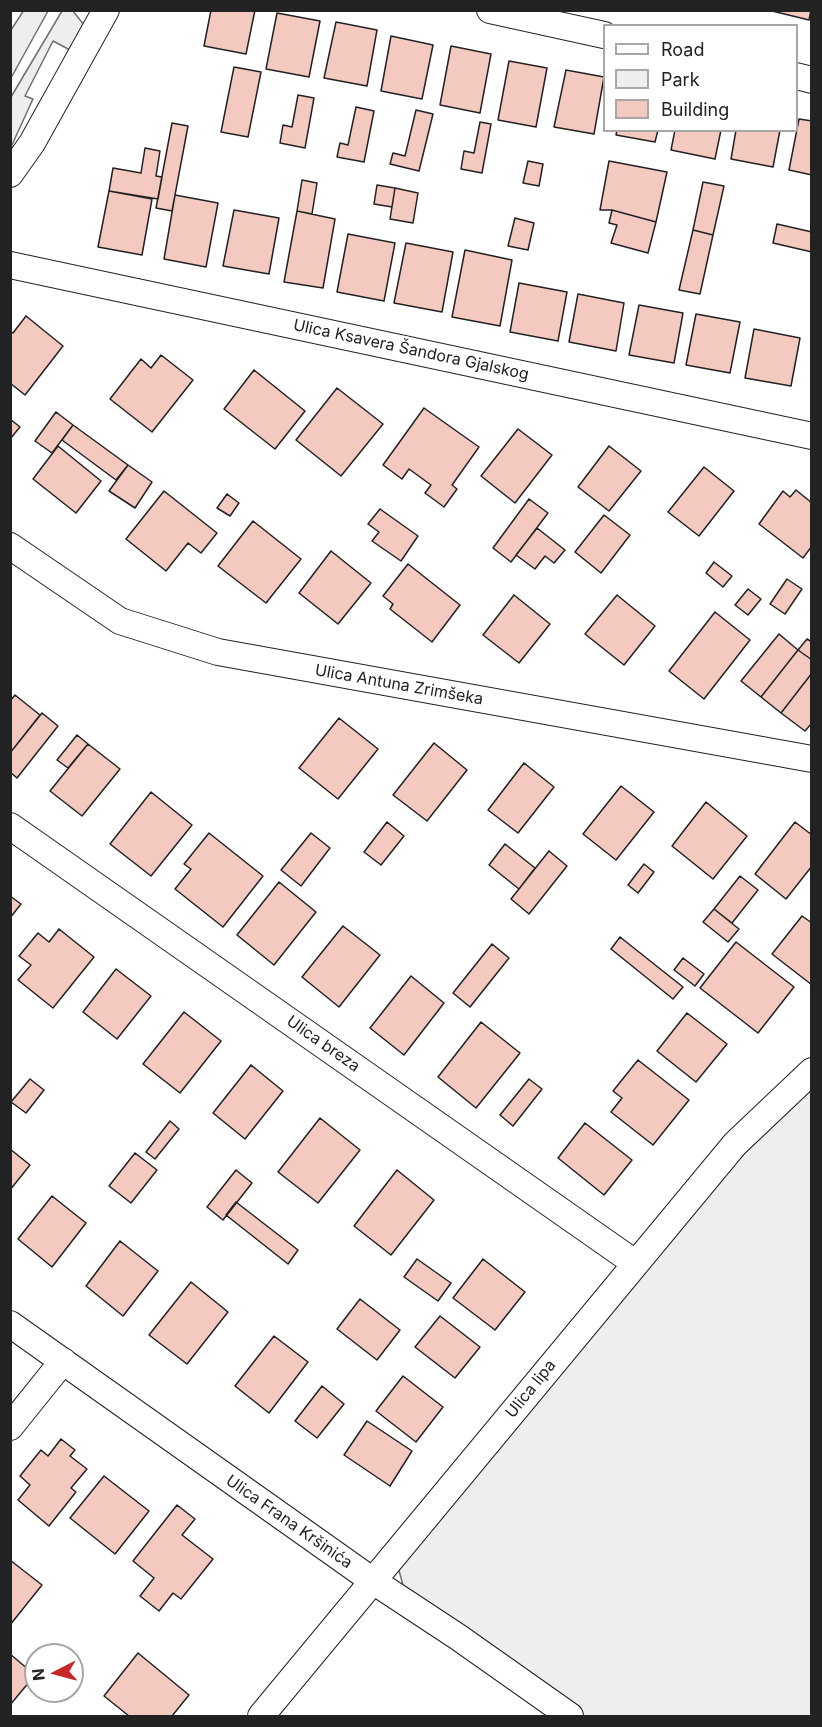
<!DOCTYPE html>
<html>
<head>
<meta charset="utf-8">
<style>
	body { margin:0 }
	#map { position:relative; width:822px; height:1727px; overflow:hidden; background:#fff; font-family:Inter,sans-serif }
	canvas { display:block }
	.frame { position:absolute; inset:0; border:12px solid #222; pointer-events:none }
	.legend { position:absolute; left:603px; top:24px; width:195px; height:108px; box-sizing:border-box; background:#fff; border:2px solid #a7a7a7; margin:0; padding:8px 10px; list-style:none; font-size:18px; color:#222 }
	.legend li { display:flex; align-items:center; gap:12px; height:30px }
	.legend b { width:30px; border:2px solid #a7a7a7 }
	.north { position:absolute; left:24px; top:1643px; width:60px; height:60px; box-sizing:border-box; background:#fff; border:2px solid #a7a7a7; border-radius:50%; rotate:264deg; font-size:16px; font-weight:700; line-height:24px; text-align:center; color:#222 }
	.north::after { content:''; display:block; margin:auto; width:21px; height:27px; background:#c62828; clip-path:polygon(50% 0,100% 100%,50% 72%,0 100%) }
</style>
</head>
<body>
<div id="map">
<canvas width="822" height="1727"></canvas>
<div class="frame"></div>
<ul class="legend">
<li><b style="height:8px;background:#fff"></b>Road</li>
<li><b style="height:16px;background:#eee"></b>Park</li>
<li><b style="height:16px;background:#f3c9c0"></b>Building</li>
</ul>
<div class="north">N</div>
</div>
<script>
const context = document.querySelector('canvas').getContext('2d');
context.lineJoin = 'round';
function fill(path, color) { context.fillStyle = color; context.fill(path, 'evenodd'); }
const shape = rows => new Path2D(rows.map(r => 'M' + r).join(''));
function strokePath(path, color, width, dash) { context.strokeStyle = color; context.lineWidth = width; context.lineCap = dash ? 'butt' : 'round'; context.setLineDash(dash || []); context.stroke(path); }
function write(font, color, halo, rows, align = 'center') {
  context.font = font + ' Inter,sans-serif'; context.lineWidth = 4.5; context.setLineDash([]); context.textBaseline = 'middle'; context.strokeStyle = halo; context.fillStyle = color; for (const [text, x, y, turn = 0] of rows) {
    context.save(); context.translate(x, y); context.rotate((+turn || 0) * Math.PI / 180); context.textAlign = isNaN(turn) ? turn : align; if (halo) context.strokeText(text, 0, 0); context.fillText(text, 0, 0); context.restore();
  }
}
const green = shape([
	[24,10,48,11,11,78,11,30,24,10],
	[62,11,73,11,84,25,70,50,53,41,25,96,33,99,11,147,11,97,62,11],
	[811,1090,811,1716,570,1716,414,1596,403,1585,398,1567,723,1174,811,1090]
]);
fill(green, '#eee');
strokePath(green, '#6f6f6f', 1.5);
const building = shape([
	[211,10,255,10,246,54,204,46,211,10],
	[768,10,811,10,809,20,768,10],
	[277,13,320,21,309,77,266,69,277,13],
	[336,22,377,30,367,86,324,78,336,22],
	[391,36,433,45,422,99,381,91,391,36],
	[451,46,491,54,480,113,440,105,451,46],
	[509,61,547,68,536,127,498,120,509,61],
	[234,67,261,72,248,137,221,132,234,67],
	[566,70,604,77,594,134,554,127,566,70],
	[298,95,314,98,305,148,280,143,283,125,292,127,298,95],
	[356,107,374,111,364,162,337,157,340,143,348,145,356,107],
	[416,110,433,114,419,171,390,164,393,153,405,156,416,110],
	[799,119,812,121,812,175,789,170,799,119],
	[480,122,491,124,482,173,461,169,464,151,474,153,480,122],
	[172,123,188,126,172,211,156,208,172,123],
	[617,130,658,130,655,142,616,135,617,130],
	[675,130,721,130,715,159,671,150,675,130],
	[736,130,780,130,773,167,731,159,736,130],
	[145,148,160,151,156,176,162,177,158,199,109,191,113,168,141,173,145,148],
	[528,161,543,164,539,186,523,183,528,161],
	[609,161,667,172,656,222,612,210,600,210,609,161],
	[302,180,317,183,312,214,297,211,302,180],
	[703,182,724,186,713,235,693,230,703,182],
	[377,185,395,188,392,207,374,204,377,185],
	[395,188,418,193,413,223,390,219,395,188],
	[109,191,152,199,142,255,98,247,109,191],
	[175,195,218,203,206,267,164,259,175,195],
	[234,210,279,218,269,274,223,266,234,210],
	[612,210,656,222,648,253,611,243,617,225,609,223,612,210],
	[297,211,335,219,323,288,284,282,297,211],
	[515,218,534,223,528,250,508,246,515,218],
	[777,224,812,232,812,252,773,243,777,224],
	[693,230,713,235,700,294,679,290,693,230],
	[348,234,395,243,384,301,337,292,348,234],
	[406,243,453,252,442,312,394,303,406,243],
	[465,250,512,260,500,326,452,317,465,250],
	[519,283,567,292,558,341,510,332,519,283],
	[578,294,624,303,616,351,569,342,578,294],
	[639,305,683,313,674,363,629,355,639,305],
	[696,314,740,322,730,373,686,365,696,314],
	[26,316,63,346,25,395,10,383,10,331,13,333,26,316],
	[754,329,800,338,791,386,745,378,754,329],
	[161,355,193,380,152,432,110,399,141,359,151,368,161,355],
	[254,370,305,411,275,449,224,409,254,370],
	[337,388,383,424,341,476,296,440,337,388],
	[424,408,479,447,452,485,457,489,444,507,425,493,431,485,409,469,402,479,383,465,424,408],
	[56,412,73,425,52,453,35,441,56,412],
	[10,419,20,427,10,439,10,419],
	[73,425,128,465,116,480,62,440,73,425],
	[518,429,552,455,515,503,481,476,518,429],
	[58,446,101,481,76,513,33,479,58,446],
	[609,446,641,471,609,511,578,487,609,446],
	[128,465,152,482,135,508,109,491,128,465],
	[704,467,734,491,699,536,668,512,704,467],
	[796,490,812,503,812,546,803,558,759,524,783,491,790,497,796,490],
	[164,491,217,533,201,553,188,543,166,571,126,539,164,491],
	[227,494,239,503,230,516,217,508,227,494],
	[529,499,548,513,511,562,493,548,529,499],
	[380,509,418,536,401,561,372,541,379,532,368,524,380,509],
	[604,515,630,535,601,573,575,552,604,515],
	[253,521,301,559,266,603,218,566,253,521],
	[537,528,565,550,554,563,545,556,535,569,516,555,537,528],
	[331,551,371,583,338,624,299,593,331,551],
	[714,562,732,576,723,587,706,573,714,562],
	[408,564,460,605,432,642,390,609,393,604,383,596,408,564],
	[787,579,802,589,785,614,770,604,787,579],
	[748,589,761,599,748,615,735,605,748,589],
	[514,595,550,624,519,663,483,635,514,595],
	[617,595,655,626,624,665,585,634,617,595],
	[715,612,750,640,704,699,669,671,715,612],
	[779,634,798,650,761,697,741,681,779,634],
	[807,639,812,642,812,660,798,650,807,639],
	[798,650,812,660,812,673,781,713,761,697,798,650],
	[812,673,812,723,805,731,781,713,812,673],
	[15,695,40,715,10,753,10,701,15,695],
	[42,713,58,726,17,778,10,772,10,753,42,713],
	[339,718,378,749,338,799,299,768,339,718],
	[77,735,88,744,68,768,57,760,77,735],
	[434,743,467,770,427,821,393,795,434,743],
	[88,744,120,769,82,816,50,791,88,744],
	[524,763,554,787,518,833,488,810,524,763],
	[621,786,654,812,616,860,583,834,621,786],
	[151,792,192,825,151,876,110,844,151,792],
	[706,802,747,836,713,879,672,846,706,802],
	[387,822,404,836,381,865,364,852,387,822],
	[795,822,812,835,812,866,786,899,755,874,795,822],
	[209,833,263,876,223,927,175,889,191,869,184,864,209,833],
	[311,833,330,848,301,886,281,870,311,833],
	[505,844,535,868,519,889,489,865,505,844],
	[549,851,567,866,529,914,511,899,549,851],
	[644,864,654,872,638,893,628,885,644,864],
	[740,876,758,890,732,923,714,909,740,876],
	[279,882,316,912,274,965,237,935,279,882],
	[10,896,21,904,10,918,10,896],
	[714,909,739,929,728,942,703,922,714,909],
	[802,916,812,923,812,985,772,954,802,916],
	[343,926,380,955,339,1007,302,977,343,926],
	[59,929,94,957,53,1008,18,980,31,965,19,956,38,933,49,942,59,929],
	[620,937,683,987,673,999,611,949,620,937],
	[736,942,794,987,758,1033,700,988,736,942],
	[492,944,509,958,470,1007,453,993,492,944],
	[683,958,704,974,695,986,674,970,683,958],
	[116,969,151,996,117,1039,83,1012,116,969],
	[411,976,444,1003,404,1055,370,1028,411,976],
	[184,1012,221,1041,180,1093,143,1064,184,1012],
	[687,1013,727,1044,696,1082,657,1051,687,1013],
	[481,1022,520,1053,476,1108,438,1077,481,1022],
	[638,1060,689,1100,653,1145,611,1112,622,1098,613,1091,638,1060],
	[251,1065,283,1091,245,1139,213,1113,251,1065],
	[30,1079,44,1090,26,1113,11,1102,30,1079],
	[529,1079,542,1089,513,1126,500,1115,529,1079],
	[320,1118,360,1150,318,1203,278,1172,320,1118],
	[170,1121,179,1129,155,1159,146,1152,170,1121],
	[585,1123,632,1160,604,1195,558,1158,585,1123],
	[10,1149,30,1165,10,1190,10,1149],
	[135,1153,157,1170,131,1203,109,1186,135,1153],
	[236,1170,252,1183,223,1220,207,1207,236,1170],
	[397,1170,434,1200,391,1255,354,1226,397,1170],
	[52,1196,86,1223,52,1267,18,1239,52,1196],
	[236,1202,298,1250,288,1264,226,1215,236,1202],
	[120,1241,158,1271,123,1316,86,1286,120,1241],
	[417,1259,451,1283,438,1301,404,1277,417,1259],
	[483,1259,525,1292,495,1330,453,1298,483,1259],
	[191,1282,228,1312,187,1364,149,1335,191,1282],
	[360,1299,400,1330,377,1360,337,1329,360,1299],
	[440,1316,480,1347,455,1378,415,1347,440,1316],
	[274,1336,308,1362,269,1413,235,1386,274,1336],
	[403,1376,443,1407,416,1442,376,1411,403,1376],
	[322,1386,344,1404,317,1438,295,1421,322,1386],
	[367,1421,412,1451,390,1486,344,1455,367,1421],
	[61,1439,75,1450,70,1456,87,1469,71,1488,76,1492,49,1526,18,1500,30,1485,20,1476,41,1450,48,1456,61,1439],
	[104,1476,149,1511,115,1554,70,1518,104,1476],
	[177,1505,195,1519,182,1535,213,1559,181,1599,173,1593,159,1611,140,1596,154,1578,133,1561,177,1505],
	[10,1560,42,1585,10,1625,10,1560],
	[138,1653,189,1695,172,1716,129,1716,104,1696,138,1653],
	[10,1654,35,1675,10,1705,10,1654]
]);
fill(building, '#f3c9c0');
strokePath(building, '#222', 1.5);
const minor = shape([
	[490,10,604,35],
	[796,76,812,80],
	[10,174,32,143,106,10],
	[10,265,812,436],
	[10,546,120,621,218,652,812,759],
	[10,826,635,1263],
	[10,1324,373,1581,458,1637,570,1716],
	[10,1427,63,1361],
	[261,1716,735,1144,812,1071]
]);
strokePath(minor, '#222', 28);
strokePath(minor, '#fff', 26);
write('16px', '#222', '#fff', [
	["Ulica Ksavera Šandora Gjalskog",411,350,12],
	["Ulica Antuna Zrimšeka",399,685,10],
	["Ulica breza",323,1044,35],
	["Ulica lipa",531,1389,-51],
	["Ulica Frana Kršinića",289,1522,35]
]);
</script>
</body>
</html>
